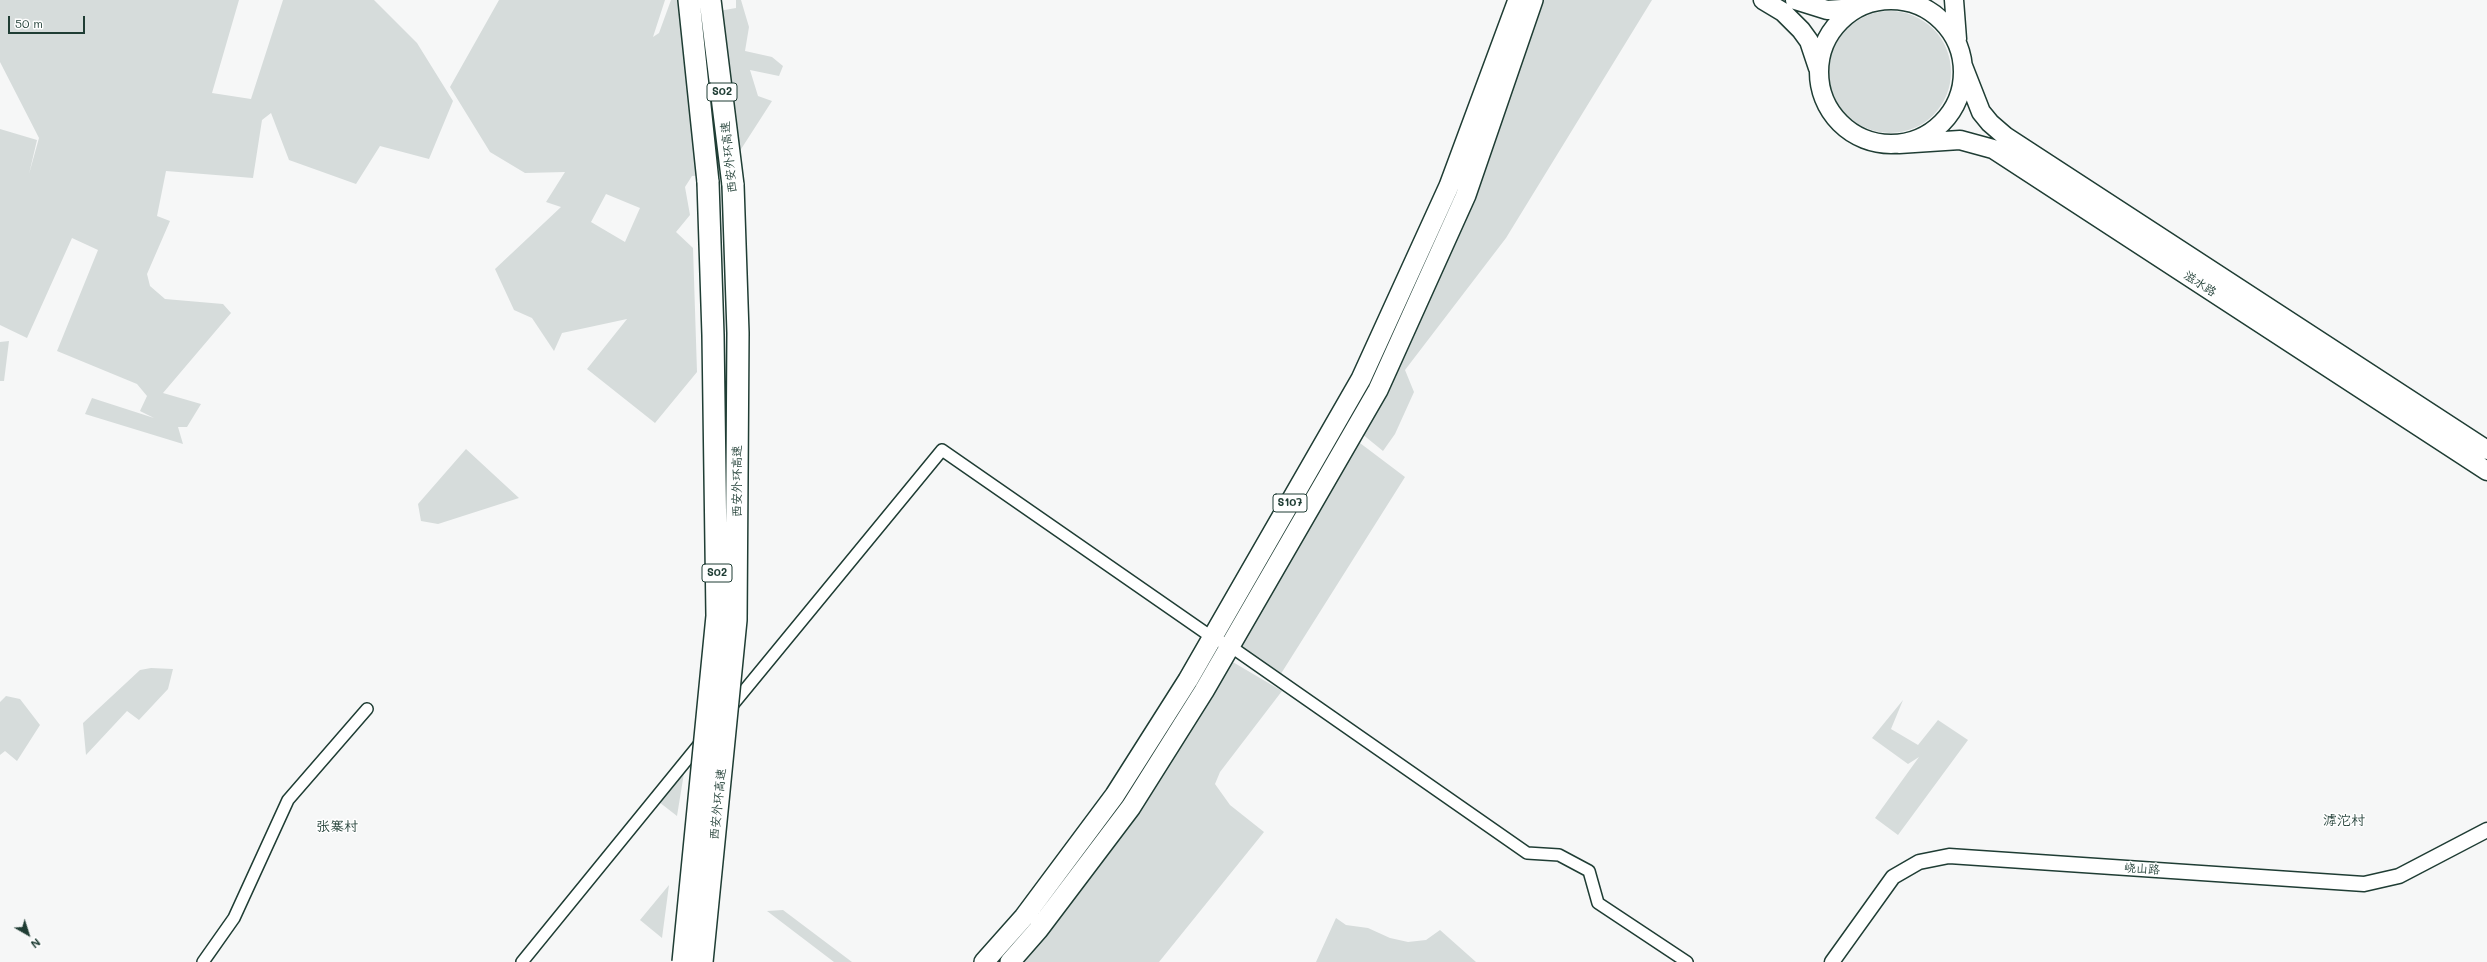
<!DOCTYPE html>
<html>
<head>
<meta charset="utf-8">
<style>
	body { margin:0 }
	#map { position:relative; width:2487px; height:962px; overflow:hidden; background:#f6f7f7; font-family:Mali,sans-serif }
	canvas { display:block }
	.north { position:absolute; left:8px; top:914px; width:40px; height:40px; -webkit-text-stroke:3px #fff; paint-order:stroke; rotate:141deg; font-size:11px; font-weight:700; line-height:16px; text-align:center; color:#1f3d34 }
	.north::after { content:''; display:block; margin:auto; width:14px; height:18px; background:#1f3d34; clip-path:polygon(50% 0,100% 100%,50% 72%,0 100%) }
	.scale { position:absolute; left:8px; top:16px; width:77px; height:18px; box-sizing:border-box; border:2px solid #1f3d34; border-top:0; padding-left:5px; font-size:12px; line-height:14px; white-space:nowrap; color:#1f3d34; -webkit-text-stroke:3px #fff; paint-order:stroke }
</style>
</head>
<body>
<div id="map">
<canvas width="2487" height="962"></canvas>
<div class="north">N</div>
<div class="scale">50 m</div>
</div>
<script>
const context = document.querySelector('canvas').getContext('2d');
context.lineJoin = 'round';
function fill(path, color) { context.fillStyle = color; context.fill(path, 'evenodd'); }
const shape = rows => new Path2D(rows.map(r => 'M' + r).join(''));
function strokePath(path, color, width, dash) { context.strokeStyle = color; context.lineWidth = width; context.lineCap = dash ? 'butt' : 'round'; context.setLineDash(dash || []); context.stroke(path); }
function write(font, color, halo, rows, align = 'center') {
  context.font = font + ' Mali,"LXGW WenKai TC",sans-serif'; context.lineWidth = 3; context.setLineDash([]); context.textBaseline = 'middle'; context.strokeStyle = halo; context.fillStyle = color; for (const [text, x, y, turn = 0] of rows) {
    context.save(); context.translate(x, y); context.rotate((+turn || 0) * Math.PI / 180); context.textAlign = isNaN(turn) ? turn : align; if (halo) context.strokeText(text, 0, 0); context.fillText(text, 0, 0); context.restore();
  }
}
fill(shape([
	[0,0,239,0,212,93,251,99,283,0,374,0,417,43,453,101,429,159,380,146,356,184,289,160,271,113,262,120,253,178,166,171,157,216,170,221,147,274,150,286,165,299,223,304,231,313,163,393,201,404,187,427,178,427,183,444,85,414,92,398,154,418,140,411,147,396,137,384,57,351,98,250,72,238,27,338,0,325,0,129,37,140,29,174,39,138,0,62],
	[499,0,665,0,653,37,659,33,671,0,687,0,690,16,736,8,736,0,741,0,749,27,745,51,772,57,783,66,779,76,750,70,758,96,772,101,725,174,692,176,685,187,690,215,676,232,693,248,697,372,655,423,587,369,627,319,562,333,554,351,532,318,514,310,495,269,561,207,546,202,565,172,525,173,490,152,450,87],
	[606,194,640,208,625,242,591,222],
	[1541,0,1652,0,1506,238,1405,370,1414,392,1395,434,1383,451,1356,429],
	'1829 72a61 61 0 1 1 122 0a61 61 0 1 1-122 0Z',
	[9,341,4,381,0,381,0,342],
	[1352,437,1405,477,1277,680,1231,648],
	[466,449,519,498,438,524,421,521,418,504],
	[1226,658,1282,691,1220,772,1215,784,1230,805,1264,832,1159,962,1007,962,1035,930],
	[151,668,173,669,168,689,139,720,127,711,86,755,83,723,140,670],
	[6,696,20,699,40,725,17,761,5,751,0,755,0,702],
	[1903,700,1891,729,1918,745,1938,720,1968,740,1898,835,1875,818,1919,757,1908,764,1872,738],
	[684,773,677,816,659,802],
	[669,885,662,938,640,920],
	[783,910,852,962,834,962,767,911],
	[1336,918,1346,925,1368,928,1390,938,1408,942,1426,940,1440,930,1476,962,1316,962]
]), '#d6dcdb');
const minor = shape([
	[730,708,942,450,1213,638,1230,646,1527,853,1559,855,1589,871,1598,903,1687,962],
	[203,962,234,918,288,800,367,709],
	[522,962,702,741]
]);
const tertiary = shape([
	[1832,962,1893,877,1919,862,1949,856,2364,884,2399,876,2487,830]
]);
const primary = shape([
	'1819 72a72 72 0 1 1 144 0a72 72 0 1 1-144 0Z',
	[1763,0,1783,12,1801,30,1809,41,1818,68],
	[1795,0,1827,10,1856,8],
	[1954,0,1957,39],
	[1963,66,1981,112,1990,123,2005,136,2487,450],
	[1899,144,1960,140,1993,149,2487,471]
]);
const trunk = shape([
	[984,962,1024,917,1115,795,1188,680,1361,379,1449,186,1518,0],
	[1010,962,1038,930,1131,807,1204,691,1378,390,1466,195,1533,0]
]);
const motorway = shape([
	[689,0,708,182],
	[710,0,733,185]
]);
strokePath(minor, '#1f3d34', 14);
strokePath(tertiary, '#1f3d34', 17);
strokePath(primary, '#1f3d34', 21);
strokePath(trunk, '#1f3d34', 22);
strokePath(motorway, '#1f3d34', 24);
strokePath(minor, '#fff', 11);
strokePath(tertiary, '#fff', 14);
strokePath(primary, '#fff', 18);
strokePath(trunk, '#fff', 19);
strokePath(motorway, '#fff', 21);
const motorwayBridge = shape([
	[683,962,717,616,713,335,708,182],
	[702,962,736,620,738,333,733,185]
]);
strokePath(motorwayBridge, '#1f3d34', 24, []);
strokePath(motorwayBridge, '#fff', 21);
for (const [x, y, w] of [
	[722,92,30],
	[1290,503,34],
	[717,573,30]
]) { const box = new Path2D(); box.roundRect(x - w / 2, y - 9, w, 18, 3); context.fillStyle = '#fff'; context.fill(box); strokePath(box, '#1f3d34', 1); }
write('bold 11px', '#1f3d34', null, [
	["S02",722,92],
	["S107",1290,503],
	["S02",717,573]
]);
write('12px', '#1f3d34', '#fff', [
	["西安外环高速",729,157,-96],
	["滋水路",2200,284,33],
	["西安外环高速",737,481,-90],
	["西安外环高速",718,804,-84],
	["峣山路",2142,869,4]
]);
write('14px', '#1f3d34', '#fff', [
	["滹沱村",2344,821],
	["张寨村",337,827]
]);
</script>
</body>
</html>
